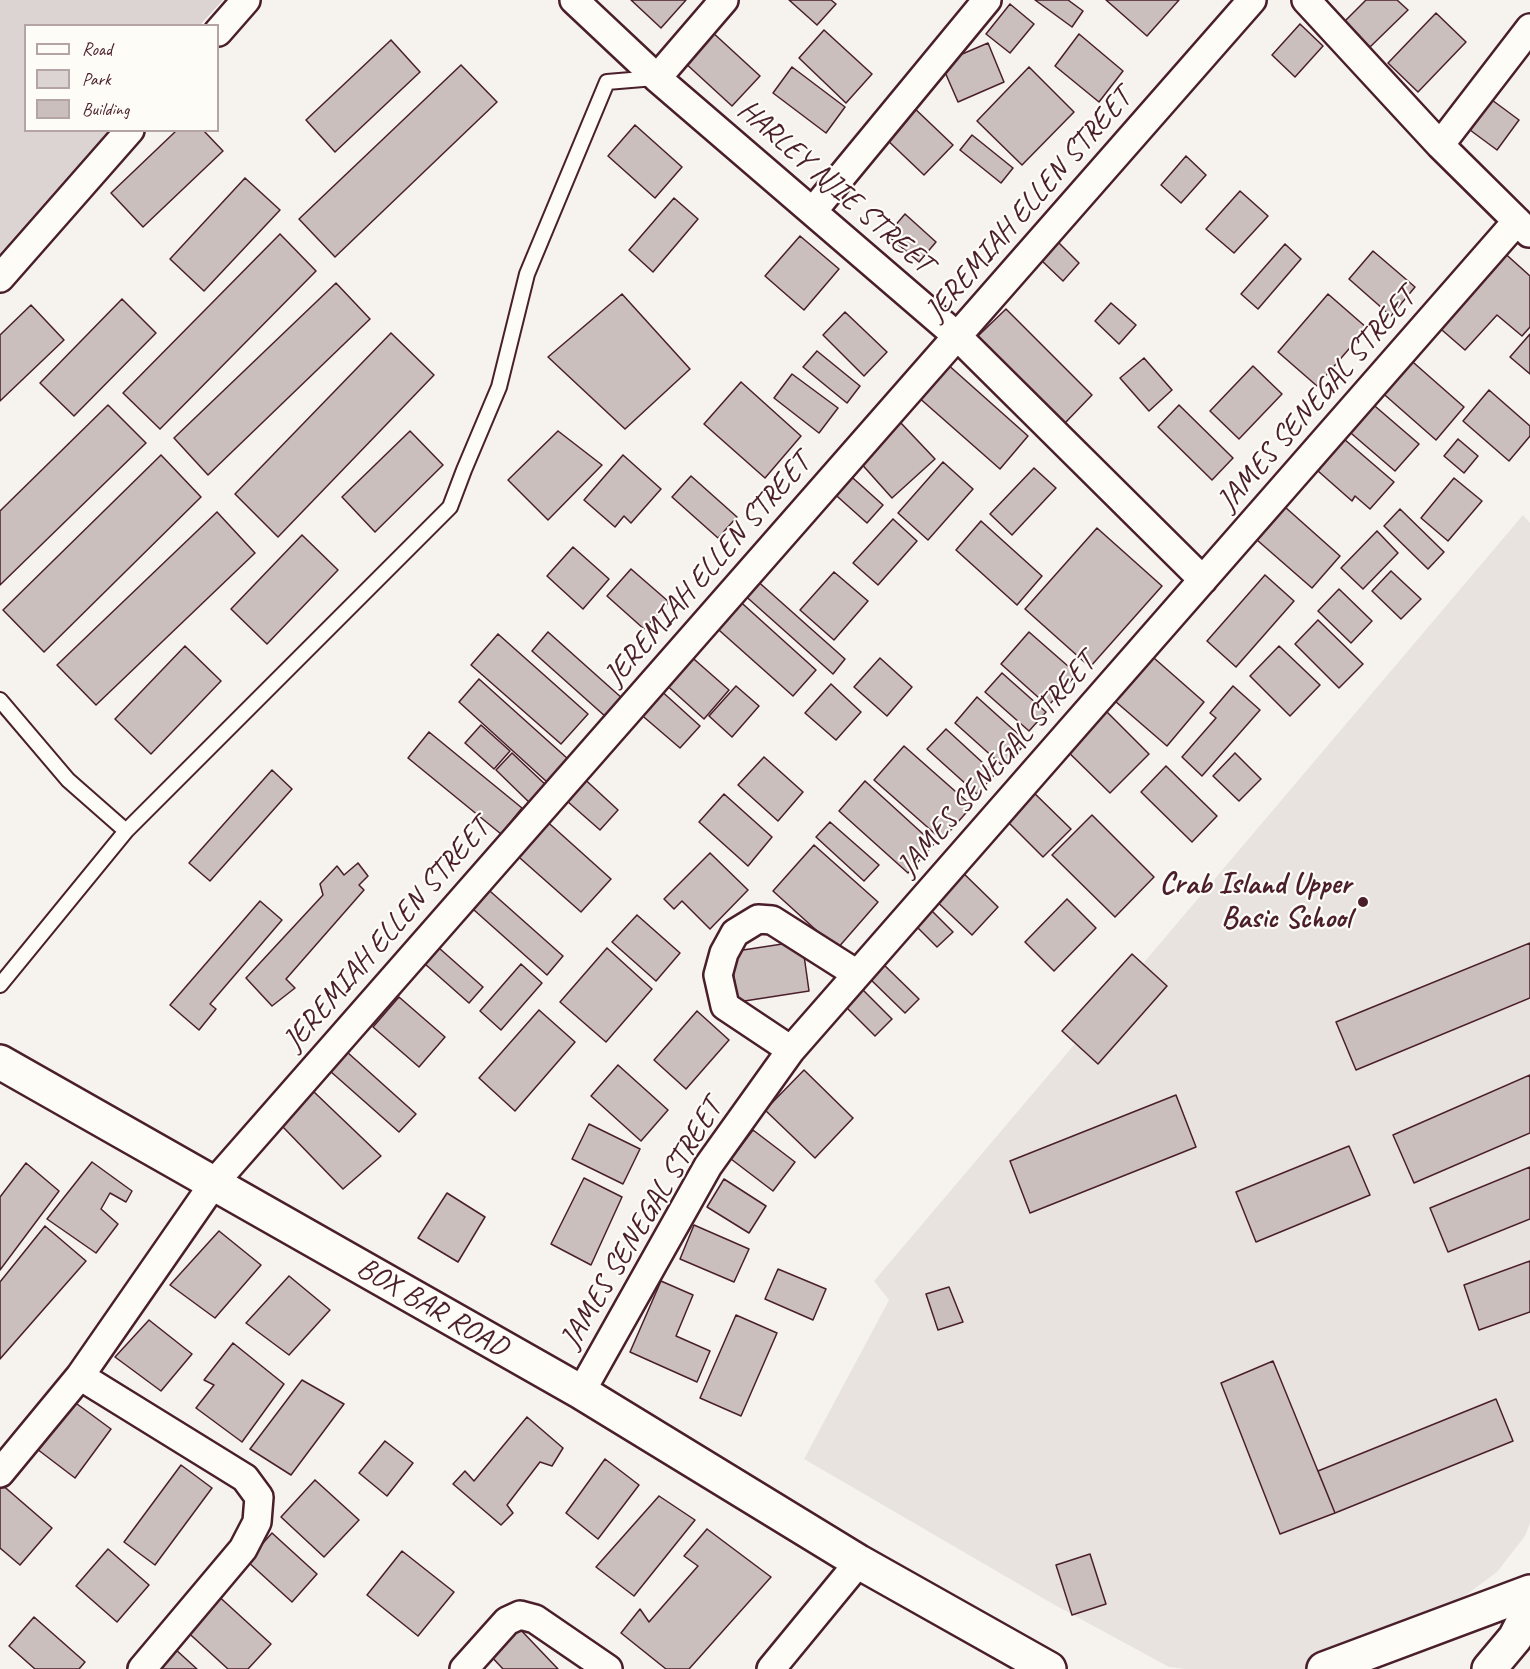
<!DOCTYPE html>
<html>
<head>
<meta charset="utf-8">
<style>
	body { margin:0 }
	#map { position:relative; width:1530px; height:1669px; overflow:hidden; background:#f6f3ef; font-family:Caveat,sans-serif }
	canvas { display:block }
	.legend { position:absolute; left:24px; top:24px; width:195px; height:108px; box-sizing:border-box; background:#fdfcf7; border:2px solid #b5a4a5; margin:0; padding:8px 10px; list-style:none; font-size:18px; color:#4a1f2b }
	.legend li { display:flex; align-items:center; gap:12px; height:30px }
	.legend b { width:30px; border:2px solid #b5a4a5 }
</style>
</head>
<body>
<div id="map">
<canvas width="1530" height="1669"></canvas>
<ul class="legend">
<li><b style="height:8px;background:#fdfcf7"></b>Road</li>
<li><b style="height:16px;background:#dcd4d2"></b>Park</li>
<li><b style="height:16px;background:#cbbfbe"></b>Building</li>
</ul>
</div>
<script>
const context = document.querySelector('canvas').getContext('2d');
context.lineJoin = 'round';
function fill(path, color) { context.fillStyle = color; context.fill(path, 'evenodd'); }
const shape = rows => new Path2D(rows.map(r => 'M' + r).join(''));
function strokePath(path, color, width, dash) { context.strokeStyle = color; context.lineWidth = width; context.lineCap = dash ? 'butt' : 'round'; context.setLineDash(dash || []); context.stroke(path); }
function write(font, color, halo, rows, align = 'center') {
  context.font = font + ' Caveat,sans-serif'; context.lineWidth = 4.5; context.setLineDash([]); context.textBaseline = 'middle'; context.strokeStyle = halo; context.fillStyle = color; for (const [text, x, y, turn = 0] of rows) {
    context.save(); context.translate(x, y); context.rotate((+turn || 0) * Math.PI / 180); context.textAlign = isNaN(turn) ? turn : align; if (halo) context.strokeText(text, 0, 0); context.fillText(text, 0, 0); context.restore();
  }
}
fill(shape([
	[1523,515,1530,523,1530,1523,1525,1536,1497,1572,1416,1632,1335,1669,1185,1669,1169,1667,1053,1604,804,1459,889,1300,874,1281]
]), '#e9e3e0');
fill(shape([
	[0,0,223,0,200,25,26,26,26,130,108,131,0,253]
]), '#dcd4d2');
const building = shape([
	[631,0,686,0,661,28,631,0],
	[789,0,831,0,836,4,817,25,789,0],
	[1035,0,1068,0,1083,11,1072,27,1035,0],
	[1106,0,1179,0,1147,36,1106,0],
	[1366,0,1397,0,1408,10,1370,47,1345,21,1366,0],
	[1010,4,1034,24,1010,53,986,34,1010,4],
	[1436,13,1466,42,1418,92,1388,63,1436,13],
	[1300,24,1323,46,1295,77,1272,55,1300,24],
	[824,30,872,74,846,103,799,58,824,30],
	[711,31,760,76,732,106,683,61,711,31],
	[1079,34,1123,71,1099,102,1055,66,1079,34],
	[391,40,420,72,335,152,306,120,391,40],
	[988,43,1004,82,958,102,941,63,988,43],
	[461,65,497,102,335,257,299,219,461,65],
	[792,67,845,107,826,133,773,93,792,67],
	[1029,67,1074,112,1022,165,977,121,1029,67],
	[1492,100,1519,120,1497,150,1470,130,1492,100],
	[911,105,953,145,924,175,883,136,911,105],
	[635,125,682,167,655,198,608,156,635,125],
	[177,130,203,130,223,151,143,227,111,193,177,130],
	[972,135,1013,168,1001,183,960,150,972,135],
	[1186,156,1206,175,1181,203,1161,185,1186,156],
	[245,178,280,210,204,291,170,259,245,178],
	[1240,191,1268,216,1234,253,1206,229,1240,191],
	[674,198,698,219,653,272,629,250,674,198],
	[905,214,936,242,919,262,887,235,905,214],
	[280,234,316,271,160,429,123,393,280,234],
	[800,236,839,269,804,310,765,276,800,236],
	[1058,242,1079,263,1063,281,1041,260,1058,242],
	[1285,244,1301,259,1258,309,1241,294,1285,244],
	[1500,249,1530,276,1530,327,1522,336,1497,315,1465,350,1435,324,1500,249],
	[1373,251,1415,287,1391,316,1349,279,1373,251],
	[336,283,370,319,208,475,174,438,336,283],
	[622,294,690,369,625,429,548,357,622,294],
	[1328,294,1367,328,1317,386,1278,352,1328,294],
	[122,299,156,333,74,416,40,383,122,299],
	[1111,303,1136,325,1119,344,1095,321,1111,303],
	[31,305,64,340,0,401,0,335,31,305],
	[1006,309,1092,395,1065,423,978,336,1006,309],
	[845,312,887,352,864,376,823,335,845,312],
	[391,333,434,375,278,537,235,494,391,333],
	[1530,334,1530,374,1510,357,1530,334],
	[817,351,860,386,847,403,803,367,817,351],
	[1406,356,1464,407,1436,440,1378,389,1406,356],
	[1144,358,1172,390,1149,411,1120,378,1144,358],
	[946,363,1028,436,1000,469,917,396,946,363],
	[1253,366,1282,394,1239,439,1210,411,1253,366],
	[792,374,838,408,819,433,774,398,792,374],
	[741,382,801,436,765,478,704,424,741,382],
	[1489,390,1530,426,1530,436,1509,461,1463,421,1489,390],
	[1369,401,1419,444,1395,471,1345,428,1369,401],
	[108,405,146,443,0,585,0,511,108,405],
	[1179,405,1233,458,1212,480,1158,427,1179,405],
	[900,422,935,459,892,498,858,460,900,422],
	[410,431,443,465,375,532,342,497,410,431],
	[558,431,602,465,548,520,508,480,558,431],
	[1344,439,1394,482,1370,509,1355,496,1352,501,1318,471,1344,439],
	[1458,439,1478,456,1464,473,1444,456,1458,439],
	[161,455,201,497,44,652,3,610,161,455],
	[623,455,661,489,631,523,624,516,615,527,584,500,623,455],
	[943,462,973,489,928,540,898,513,943,462],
	[1034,468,1056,488,1012,535,990,514,1034,468],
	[845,471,883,505,867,523,829,489,845,471],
	[691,476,737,517,718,538,672,497,691,476],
	[1454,478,1482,501,1448,541,1421,518,1454,478],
	[1285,507,1340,556,1312,588,1257,540,1285,507],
	[1400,509,1444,552,1428,569,1384,526,1400,509],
	[217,512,255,553,96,705,57,665,217,512],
	[893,519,917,541,878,585,853,563,893,519],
	[981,521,1042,576,1017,605,956,550,981,521],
	[1097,528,1162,586,1090,667,1025,609,1097,528],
	[1377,531,1398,553,1363,589,1341,568,1377,531],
	[302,535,338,570,267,644,231,609,302,535],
	[573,547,609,579,583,609,547,576,573,547],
	[631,569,669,602,644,629,607,596,631,569],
	[1391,571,1421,599,1401,619,1372,591,1391,571],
	[834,572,868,601,834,640,800,610,834,572],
	[1265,575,1294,601,1236,667,1207,641,1265,575],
	[754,578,845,659,833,674,741,592,754,578],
	[1339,589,1372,621,1351,643,1318,611,1339,589],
	[734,596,816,670,793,696,711,623,734,596],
	[1318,620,1363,664,1339,688,1295,644,1318,620],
	[548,632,623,699,606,717,532,651,548,632],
	[1029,632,1077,674,1048,706,1001,664,1029,632],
	[498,634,588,714,561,744,471,665,498,634],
	[185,646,221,681,151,754,115,719,185,646],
	[1279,646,1320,685,1290,716,1250,676,1279,646],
	[1146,651,1204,702,1167,746,1108,695,1146,651],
	[687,653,729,690,704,719,662,681,687,653],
	[880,658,912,687,887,716,854,687,880,658],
	[1002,673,1046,712,1029,731,985,692,1002,673],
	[479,679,568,759,547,782,459,702,479,679],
	[831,684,861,712,836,740,805,713,831,684],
	[736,686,759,706,732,737,709,716,736,686],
	[1233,686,1260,710,1202,776,1182,757,1216,718,1210,713,1233,686],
	[658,688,700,726,680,748,638,712,658,688],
	[977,697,1027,742,1004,767,955,723,977,697],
	[1099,704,1149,754,1110,793,1060,744,1099,704],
	[481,725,510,751,494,769,465,743,481,725],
	[946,729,995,774,977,794,927,749,946,729],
	[429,732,522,808,501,834,408,758,429,732],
	[904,746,972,806,942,840,874,780,904,746],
	[512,753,549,788,533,806,496,770,512,753],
	[1235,753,1261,779,1239,801,1213,776,1235,753],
	[764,757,803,792,778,821,738,785,764,757],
	[1166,766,1217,816,1192,842,1141,792,1166,766],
	[272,770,292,789,210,881,189,863,272,770],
	[578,773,618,810,600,830,559,794,578,773],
	[865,781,934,844,908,873,839,811,865,781],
	[1028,787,1071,829,1043,857,1001,815,1028,787],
	[724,794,772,837,748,866,699,822,724,794],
	[1092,815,1154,877,1115,917,1052,855,1092,815],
	[542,817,611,879,581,912,512,851,542,817],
	[830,822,879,865,864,881,816,837,830,822],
	[814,845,878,902,837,949,773,891,814,845],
	[710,853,748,890,710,929,682,901,674,909,664,899,710,853],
	[358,863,368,876,359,885,364,890,286,979,295,988,272,1006,246,978,323,895,320,884,337,866,344,875,358,863],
	[957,867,998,907,972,935,930,895,957,867],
	[482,884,563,956,547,975,465,902,482,884],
	[1067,899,1096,928,1054,971,1025,942,1067,899],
	[260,901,282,920,210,1004,216,1009,199,1030,170,1005,260,901],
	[925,904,953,932,937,947,910,920,925,904],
	[637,915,680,953,656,981,612,942,637,915],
	[802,941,809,991,738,1002,730,952,802,941],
	[1530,943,1530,998,1356,1070,1336,1022,1530,943],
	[439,948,483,987,469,1003,425,964,439,948],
	[607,948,652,989,606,1042,560,1002,607,948],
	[1132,954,1167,986,1098,1064,1062,1031,1132,954],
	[880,961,919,999,905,1013,866,975,880,961],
	[521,964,542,983,501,1030,480,1011,521,964],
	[857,984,892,1019,875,1036,840,1001,857,984],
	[399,997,445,1037,419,1067,373,1027,399,997],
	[539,1010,575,1042,515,1111,479,1078,539,1010],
	[697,1011,729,1040,686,1089,654,1060,697,1011],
	[347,1052,416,1114,399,1132,330,1071,347,1052],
	[618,1065,668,1110,641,1141,591,1096,618,1065],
	[804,1070,853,1118,815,1158,765,1110,804,1070],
	[1530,1075,1530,1133,1414,1183,1393,1135,1530,1075],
	[313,1091,381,1156,343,1189,282,1126,313,1091],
	[1176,1095,1196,1147,1030,1213,1010,1161,1176,1095],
	[589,1124,640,1149,623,1184,572,1159,589,1124],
	[753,1130,795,1162,773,1191,731,1159,753,1130],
	[1349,1146,1370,1195,1256,1242,1236,1192,1349,1146],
	[92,1162,132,1191,126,1202,110,1193,101,1209,118,1224,96,1253,47,1219,92,1162],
	[26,1163,59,1191,0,1270,0,1197,26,1163],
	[1530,1167,1530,1219,1448,1252,1430,1208,1530,1167],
	[584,1178,622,1197,591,1265,551,1244,584,1178],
	[724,1179,766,1206,749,1233,707,1207,724,1179],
	[447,1193,485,1217,458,1262,418,1238,447,1193],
	[694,1225,749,1249,734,1282,680,1259,694,1225],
	[45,1226,86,1261,0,1359,0,1282,45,1226],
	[219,1231,261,1265,215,1318,170,1285,219,1231],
	[1530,1261,1530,1312,1479,1330,1464,1285,1530,1261],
	[778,1269,826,1289,813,1320,765,1299,778,1269],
	[289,1276,330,1310,289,1355,246,1323,289,1276],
	[661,1281,693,1295,676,1336,710,1351,697,1382,630,1352,661,1281],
	[949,1287,963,1322,938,1330,926,1294,949,1287],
	[736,1315,777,1333,741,1416,700,1398,736,1315],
	[149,1320,192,1354,161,1391,115,1357,149,1320],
	[233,1343,284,1384,242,1442,196,1408,214,1385,204,1380,233,1343],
	[1273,1361,1335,1513,1280,1534,1221,1383,1273,1361],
	[302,1380,344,1404,291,1475,250,1449,302,1380],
	[1496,1399,1513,1441,1335,1513,1318,1471,1496,1399],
	[73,1401,111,1429,75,1478,37,1449,73,1401],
	[527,1417,563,1448,552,1466,540,1462,507,1505,513,1513,501,1525,453,1484,465,1471,474,1481,527,1417],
	[385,1441,413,1463,387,1496,359,1473,385,1441],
	[605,1459,639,1485,598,1539,566,1513,605,1459],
	[181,1465,212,1488,155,1565,124,1542,181,1465],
	[315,1480,359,1520,324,1557,281,1517,315,1480],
	[0,1483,52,1528,20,1565,0,1548,0,1483],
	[659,1496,695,1520,634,1596,596,1567,659,1496],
	[707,1529,771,1577,689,1669,666,1669,621,1633,640,1609,649,1622,698,1566,684,1556,707,1529],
	[272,1533,317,1574,292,1602,247,1561,272,1533],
	[108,1549,149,1585,117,1622,76,1586,108,1549],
	[402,1551,454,1592,418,1636,367,1595,402,1551],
	[1090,1554,1106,1604,1072,1615,1056,1565,1090,1554],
	[214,1592,271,1644,248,1669,228,1669,182,1627,214,1592],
	[34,1617,85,1662,79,1669,35,1669,9,1646,34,1617],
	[517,1626,558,1669,503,1669,489,1654,517,1626],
	[174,1648,197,1669,155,1669,174,1648]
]);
fill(building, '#cbbfbe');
strokePath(building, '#4a1f2b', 1.5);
const lane = shape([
	[0,700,68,780,126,831],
	[0,985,126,831,450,507,464,470,499,387,527,274,607,82,655,78]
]);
const street = shape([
	[574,0,657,78,957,336,1203,580],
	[1306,0,1440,145,1529,233],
	[218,32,246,0],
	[657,78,724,0],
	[1440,145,1530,28],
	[813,211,987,0],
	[0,278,130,130],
	[791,1050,725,1006,718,975,724,953,735,933,758,919,772,920,857,974],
	[80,1376,245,1478,259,1497,257,1522,243,1549,142,1669],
	[581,1392,708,1166,791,1050,1517,221],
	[0,1473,80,1376,214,1183,1252,0],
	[464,1669,507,1621,520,1615,535,1619,608,1669],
	[771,1669,859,1562]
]);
const secondary = shape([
	[0,1062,581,1392,859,1562,1049,1669],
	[1324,1669,1530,1592],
	[1489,1669,1515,1638,1530,1609]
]);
strokePath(lane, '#4a1f2b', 18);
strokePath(street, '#4a1f2b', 32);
strokePath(secondary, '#4a1f2b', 38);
strokePath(lane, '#fdfcf7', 14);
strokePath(street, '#fdfcf7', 27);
strokePath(secondary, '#fdfcf7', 33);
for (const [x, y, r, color] of [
	[1363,902,6,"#4a1f2b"]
]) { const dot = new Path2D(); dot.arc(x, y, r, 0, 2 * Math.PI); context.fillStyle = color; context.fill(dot); strokePath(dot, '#fdfcf7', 2); }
write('30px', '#4a1f2b', '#fdfcf7', [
	["HARLEY NJIE STREET",835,187,41],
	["JEREMIAH ELLEN STREET",1029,205,-49],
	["JAMES SENEGAL STREET",1317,400,-49],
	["JEREMIAH ELLEN STREET",708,570,-49],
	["JAMES SENEGAL STREET",997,765,-49],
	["JEREMIAH ELLEN STREET",387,935,-49],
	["JAMES SENEGAL STREET",642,1224,-59],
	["BOX BAR ROAD",432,1308,30]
]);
write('bold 30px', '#4a1f2b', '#fdfcf7', [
	["Crab Island Upper",1351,885],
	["Basic School",1351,919]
], 'right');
</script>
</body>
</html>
